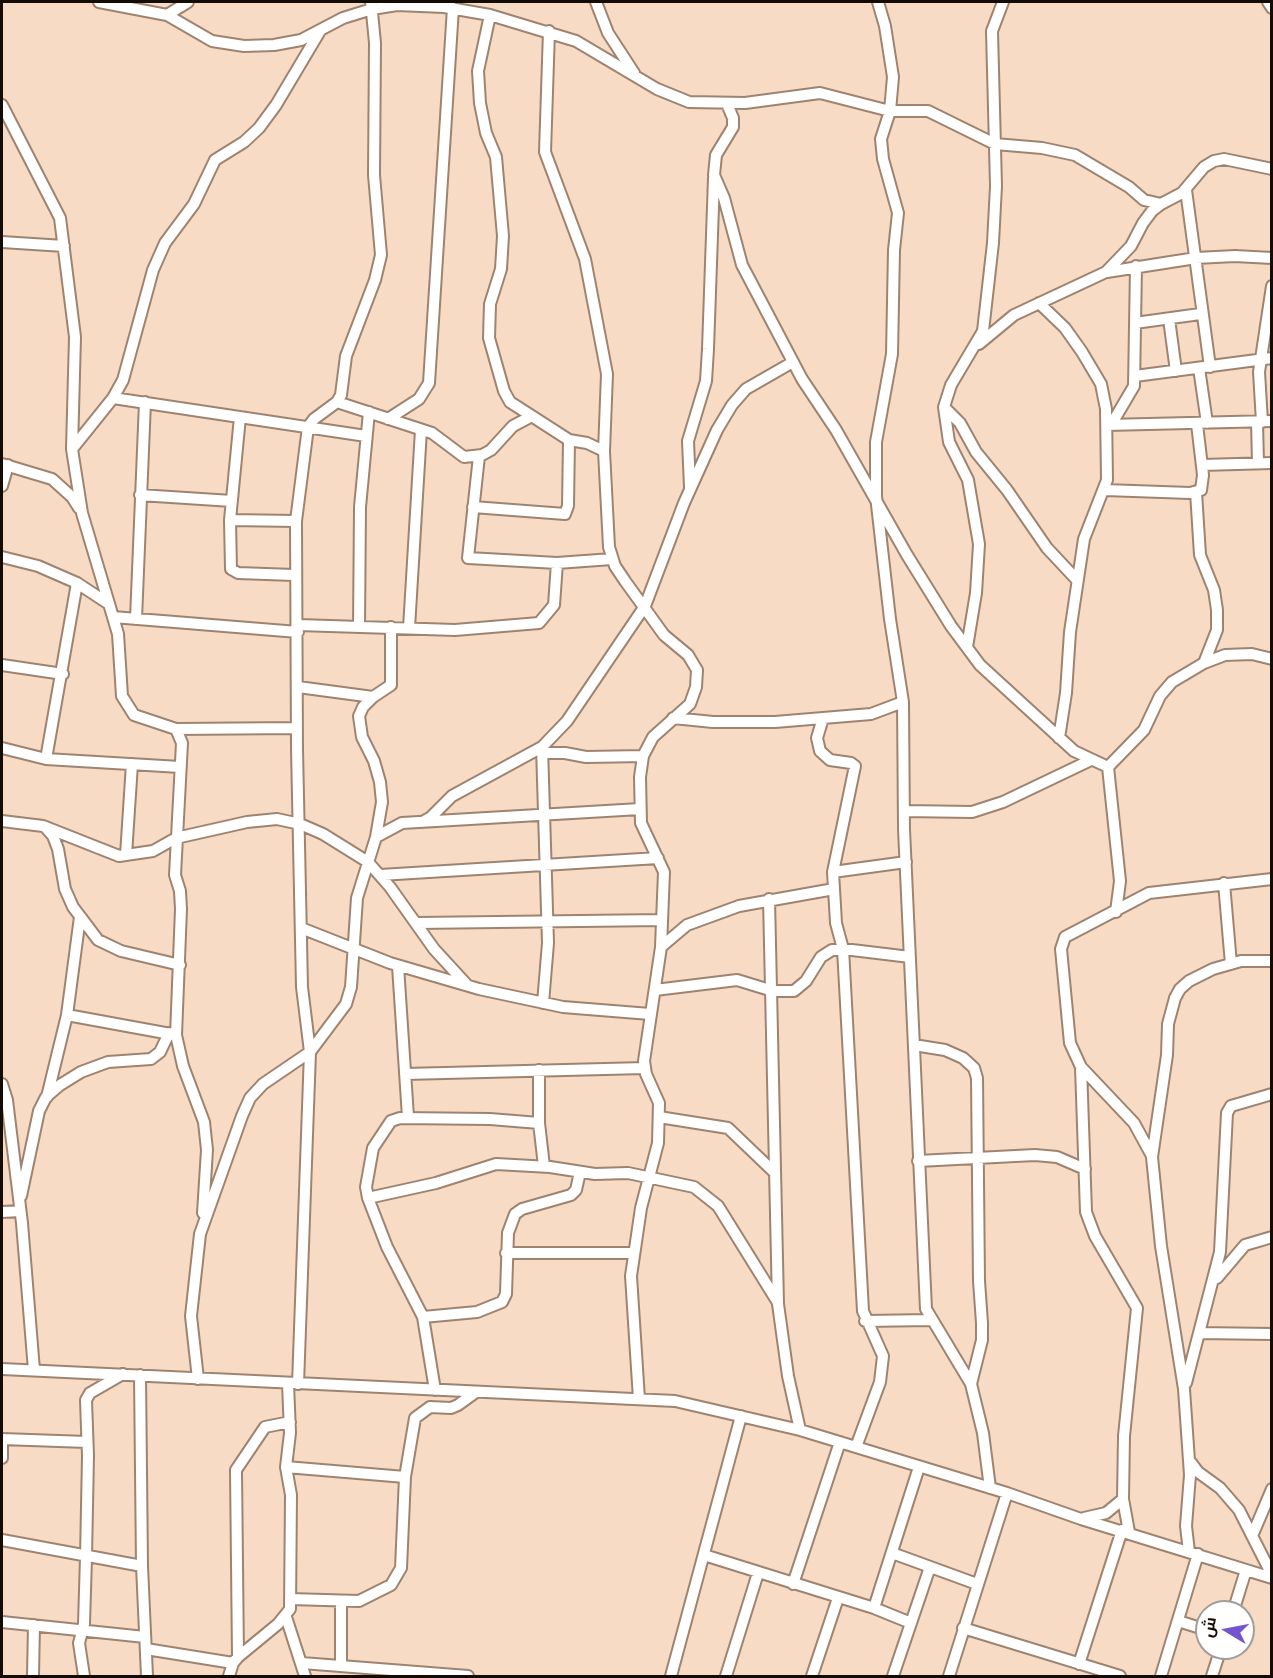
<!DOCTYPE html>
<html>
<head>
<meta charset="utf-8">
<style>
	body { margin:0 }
	#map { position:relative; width:1273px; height:1678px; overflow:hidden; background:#f7dbc5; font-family:"Alegreya Sans",Cairo,sans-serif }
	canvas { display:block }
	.frame { position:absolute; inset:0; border:3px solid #140b05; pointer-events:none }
	.north { position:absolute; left:1195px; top:1600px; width:60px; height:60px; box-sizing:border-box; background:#fff; border:2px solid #a19d9b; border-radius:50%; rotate:280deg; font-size:16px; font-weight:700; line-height:24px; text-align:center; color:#140b05 }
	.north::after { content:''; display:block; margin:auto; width:21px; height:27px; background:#7555cf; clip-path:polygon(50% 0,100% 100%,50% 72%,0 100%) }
</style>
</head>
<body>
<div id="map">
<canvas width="1273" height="1678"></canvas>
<div class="frame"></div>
<div class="north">ش</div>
</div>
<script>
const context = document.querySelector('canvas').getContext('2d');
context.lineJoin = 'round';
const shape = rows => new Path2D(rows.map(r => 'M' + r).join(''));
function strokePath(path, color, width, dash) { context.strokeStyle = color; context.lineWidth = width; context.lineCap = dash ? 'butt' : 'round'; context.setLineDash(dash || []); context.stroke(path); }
const minor = shape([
	[99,2,167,15,212,41,244,46,274,45,301,40,343,18,372,9,397,5,444,7,490,15,576,41,657,89,689,102,745,103,820,93,890,111,928,111,995,144,1042,148,1075,155,1129,187,1144,200,1161,204],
	[596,2,608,33,634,73],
	[878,2,885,26,893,77,890,111,881,139,883,159,898,213,894,250,892,354,876,442,876,496,890,619,903,702,904,829,926,1309,971,1384,983,1433,990,1488],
	[1268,2,1272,8],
	[167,15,188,2],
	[490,15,478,71,480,103,486,133,496,157,503,236,501,269,490,304,489,338,504,391,510,402,569,440,587,443,604,451],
	[549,31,545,152,585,259,607,374,604,451,609,547,615,566,625,581,664,635,688,655,697,670,696,687,690,704,653,737,643,756,640,777,641,823,664,872,661,947,644,1061,646,1074,659,1103,658,1143,641,1208,631,1276,639,1399],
	[727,104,733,118,733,127,716,155,714,175,724,198,742,265,802,379,836,430,907,555,951,626,980,665,1074,751,1108,767],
	[2,105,60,218,75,337,72,449,82,513,118,634,122,696,134,715,176,729,297,728],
	[1186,190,1210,367],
	[2,242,64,246],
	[1107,272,1196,258,1235,256,1272,258],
	[1039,303,1065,328,1082,352,1101,384,1106,409,1107,480,1084,539,1070,632,1066,693,1059,738],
	[1169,319,1176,371],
	[1135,323,1200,314],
	[979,344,1014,315,1106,272,1131,246,1143,223,1152,211,1161,204,1182,193,1204,167,1214,161,1224,159,1272,169],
	[1199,368,1207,423],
	[1135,376,1272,358],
	[113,398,366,436],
	[337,402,432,433,464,457,482,455,491,450,513,426,530,417],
	[944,407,960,423,976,452,1007,490,1047,548,1077,580],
	[240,417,230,520,231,569,238,573,294,575],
	[388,419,419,399,429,383,453,8],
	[1257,422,1258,463],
	[1262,422,1259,372,1272,286],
	[1107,425,1272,421],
	[1111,425,1134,386,1136,266],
	[72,449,113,398,123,380,153,270,165,243,194,204,215,160,244,142,259,128,276,105,320,31],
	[479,456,468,558,557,563,612,559],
	[2,464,52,479,72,497,79,508],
	[1202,465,1272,463],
	[2,486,8,465],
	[690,487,688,441,706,381,708,349,714,178],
	[1105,490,1190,493,1201,490,1203,475,1197,424],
	[1196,492,1200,555,1214,590,1217,610,1217,630,1204,663],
	[140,495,232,501],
	[473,507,565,514,568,506,569,440],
	[230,520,296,521],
	[2,557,38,566,77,583,109,604],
	[113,617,298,632],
	[136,619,145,402],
	[298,625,455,630,539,623,554,605,557,563],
	[359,627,360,507,369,412],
	[409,628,421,430],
	[967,647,976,593,979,544,968,480,949,442,944,407,951,385,983,331,993,243,996,186,992,31,1003,2],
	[2,665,63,674],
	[298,687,373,697],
	[673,718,713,722,775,722,871,714,903,702],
	[823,718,817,738,820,751,830,760,851,763,855,766,833,872,836,923,843,949,863,1311,883,1356,880,1382,856,1447],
	[176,729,182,743,175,875,180,891,181,909,176,1035,183,1066,204,1122,207,1150,203,1213],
	[542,747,548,943,543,1003],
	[2,748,46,759,180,767],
	[543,753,565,753,586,757,643,756],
	[46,759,77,583],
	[905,811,972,812,1003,802,1091,760],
	[2,821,43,826,119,856,153,851,176,838,247,822,277,819,300,824,323,834,368,862,390,887,434,949,467,985],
	[424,821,431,817,452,796,542,747,567,721,645,606,684,503,717,430,732,405,746,389,793,362],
	[46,828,53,836,58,849,65,889,73,907,98,940,121,951,180,965],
	[376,837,402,823,640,809],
	[126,855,132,764],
	[833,872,906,862],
	[380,875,658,858],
	[1224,883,1231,964],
	[769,899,778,1304,788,1376,800,1430],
	[1116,912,1120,881,1108,767,1144,730,1160,696,1172,682,1204,663,1225,655,1252,654,1272,659],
	[416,923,662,920],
	[301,928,390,963,479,989,563,1007,650,1014],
	[661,947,687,925,739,906,834,889],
	[398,966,408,1117],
	[655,990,737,980,773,991,794,991,806,981,821,957,832,950,852,950,910,957],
	[67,1015,176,1035],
	[914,1045,945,1050,963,1058,974,1068,977,1078,979,1281,982,1323,982,1340,971,1384],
	[1081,1067,1086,1212,1095,1236,1137,1308,1124,1436,1123,1499,1129,1532],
	[539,1070,539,1123,544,1166],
	[405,1074,645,1068],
	[2,1084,7,1100,22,1223,34,1370],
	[47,1097,67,1015,80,917],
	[659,1117,728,1128,774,1172],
	[1152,1156,1134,1123,1081,1067,1070,1043,1061,949,1065,937,1149,893,1272,879],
	[918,1161,1035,1155,1057,1157,1085,1169],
	[21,1196,39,1111,46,1097,60,1085,81,1072,108,1062,151,1059,160,1052,169,1033],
	[368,1198,436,1183,496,1164,550,1167,595,1174,628,1173,694,1187,718,1206,777,1301],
	[2,1212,20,1211],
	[506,1253,633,1253],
	[1217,1278,1245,1245,1272,1237],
	[423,1317,477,1312,502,1302,506,1294,508,1233,515,1214,522,1209,571,1195,576,1190,580,1172],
	[865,1321,930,1320],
	[1199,1333,1272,1334],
	[2,1369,675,1401,800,1430,1007,1493,1081,1519,1272,1578],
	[140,1375,142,1566,147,1676],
	[198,1379,191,1316,200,1234,242,1116,250,1098,263,1084,310,1052,346,1004,351,987,357,898,376,837,382,802,380,782,374,761,362,737,359,716,363,707,373,697,391,685,391,627],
	[1186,1383,1220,1252,1227,1113,1231,1106,1272,1094],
	[298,1384,310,1052,302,987,297,749,296,521,308,427,314,419,337,402,341,395,346,356,375,280,381,255,374,175,375,43,371,2],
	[435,1390,423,1317,387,1247,368,1198,366,1187,373,1148,391,1121,400,1118,490,1119,539,1123],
	[2,1439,87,1442],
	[2,1458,2,1439],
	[1189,1460,1198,1472,1220,1488,1239,1510,1272,1575],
	[286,1467,405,1477],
	[1084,1518,1106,1513,1123,1499],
	[1252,1536,1272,1489],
	[2,1540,142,1566],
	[1189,1552,1186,1526,1190,1475,1184,1389,1161,1246,1152,1157,1167,1055,1168,1024,1175,998,1180,989,1189,981,1213,969,1241,961,1272,961],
	[892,1553,977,1584],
	[704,1555,874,1608,911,1623],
	[793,1584,840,1442],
	[290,1599,359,1601,391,1585,401,1568,405,1477,415,1418,430,1407,451,1408,458,1405,476,1392],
	[341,1602,341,1665],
	[874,1608,919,1467],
	[1233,1612,1246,1570],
	[286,1617,305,1676],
	[1178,1621,1207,1630],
	[2,1622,145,1637],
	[963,1628,1120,1676],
	[146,1649,233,1663],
	[238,1657,236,1470,265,1427,290,1422],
	[302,1663,468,1676],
	[1079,1664,1122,1530],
	[33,1676,34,1625],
	[84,1676,79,1643,84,1624,86,1557,88,1456,86,1400,90,1393,123,1374],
	[229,1676,233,1663,238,1657,278,1624,290,1609,291,1495,286,1467,290,1433,288,1383],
	[671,1676,741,1416],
	[726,1676,758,1573],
	[812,1676,838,1598],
	[893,1676,930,1567],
	[949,1676,1007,1493],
	[1161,1676,1198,1554],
	[1212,1676,1221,1648]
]);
strokePath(minor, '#9e8470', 14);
strokePath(minor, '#fff', 10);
</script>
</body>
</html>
